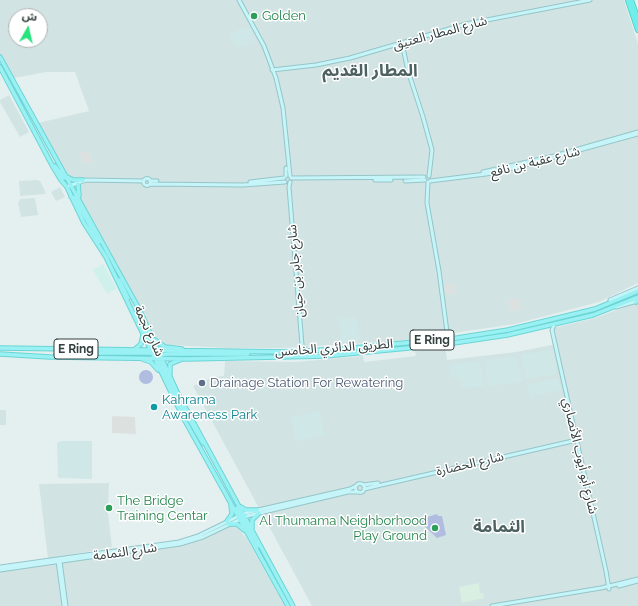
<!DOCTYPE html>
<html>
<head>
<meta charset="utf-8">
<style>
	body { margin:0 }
	#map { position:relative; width:638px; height:606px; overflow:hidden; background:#e4f0f0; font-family:Raleway,"Noto Sans Arabic",sans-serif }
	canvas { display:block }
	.north { position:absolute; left:8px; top:8px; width:40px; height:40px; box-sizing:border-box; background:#fff; border:1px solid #aeb3b3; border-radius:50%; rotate:8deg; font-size:11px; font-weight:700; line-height:16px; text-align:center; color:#344140 }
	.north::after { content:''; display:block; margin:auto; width:14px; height:18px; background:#28e27d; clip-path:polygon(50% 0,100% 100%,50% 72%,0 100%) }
</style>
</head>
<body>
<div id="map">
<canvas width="638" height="606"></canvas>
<div class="north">ش</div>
</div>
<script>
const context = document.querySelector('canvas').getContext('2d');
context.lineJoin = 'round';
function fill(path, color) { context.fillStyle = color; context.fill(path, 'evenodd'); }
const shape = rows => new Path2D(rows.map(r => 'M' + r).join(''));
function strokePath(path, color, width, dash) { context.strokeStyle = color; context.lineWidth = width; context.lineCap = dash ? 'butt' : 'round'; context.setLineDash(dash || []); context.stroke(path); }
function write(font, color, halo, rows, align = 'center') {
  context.font = font + ' Raleway,"Noto Sans Arabic",sans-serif'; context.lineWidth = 3; context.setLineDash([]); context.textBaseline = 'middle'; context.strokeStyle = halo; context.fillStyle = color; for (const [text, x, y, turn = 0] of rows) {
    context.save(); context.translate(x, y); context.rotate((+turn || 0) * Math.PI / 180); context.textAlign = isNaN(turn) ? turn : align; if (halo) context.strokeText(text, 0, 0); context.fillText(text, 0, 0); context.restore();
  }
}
fill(shape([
	[0,0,624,0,638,44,638,283,599,302,515,324,398,341,284,348,227,348,151,344,129,298,34,124,89,111,75,72,46,72,9,79,0,62],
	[16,16,40,16,40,40,16,40],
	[9,95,29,132,20,137,0,102,0,100],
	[37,180,40,181,46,193,45,194,20,196,19,181],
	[60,187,65,197,56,201,51,192],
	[35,198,38,215,21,217,18,203,20,199],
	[638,302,638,606,312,606,193,386,213,377,224,376,225,361,296,362,363,356,364,362,416,356,415,351,445,347,447,360,516,352,557,344,554,328,595,318],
	[0,410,6,410,6,425,0,425],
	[109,483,108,513,112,547,48,559,39,484],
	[231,519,247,539,285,606,0,606,0,568,163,545,195,538]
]), '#d2e3e3');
fill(shape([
	[103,264,117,289,107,294,93,270]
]), '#d0f0ec');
fill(shape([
	[247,27,251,29,257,41,238,48,236,46,234,46,228,34],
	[356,317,361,339,357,342,342,343,339,319],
	[551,349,553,350,557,370,556,374,529,379,526,378,521,357,522,355],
	[514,356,517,358,522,379,521,382,490,386,488,385,485,362,487,360],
	[479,361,481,363,484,383,483,386,462,388,460,377,450,377,449,365],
	[556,378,560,381,561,390,530,397,527,385],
	[319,411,325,435,299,441,296,440,291,419,293,417],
	[60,441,92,441,92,479,59,478,57,476,58,473,57,443]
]), '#cfe7e7');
fill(shape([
	[479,583,480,593,483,593,484,598,462,603,459,587]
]), '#d8efe2');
fill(shape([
	'139 377a7 7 0 1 1 14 0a7 7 0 1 1-14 0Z',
	[437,514,438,516,442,516,446,535,437,538,418,520]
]), '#b0bce0');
fill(shape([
	[88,151,92,161,84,164,79,153],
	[454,284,455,294,446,295,444,285],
	[519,298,521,310,510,311,509,300],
	[112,416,135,417,136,434,112,433]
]), '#dce1e0');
const secondary = shape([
	[239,0,264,46,276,78,283,108,290,176],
	[402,43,408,71,423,117,432,150,429,176],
	[272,70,316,65,350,58,466,24,590,0],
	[483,172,554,156,638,132],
	[286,176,286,168],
	[291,178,424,177],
	'143.5 182a3.5 3.5 0 1 1 7 0a3.5 3.5 0 1 1-7 0Z',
	[375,180,391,180],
	[150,181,157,181],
	[405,181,425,180],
	[430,181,486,174,514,168,638,134],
	[250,182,284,178],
	[290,182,289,187,302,345,302,348,307,350],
	[428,182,427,203,439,271,447,332,446,337,442,339],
	[150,184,243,185,285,182],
	[69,186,86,180,144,181],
	[610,300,638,288],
	[616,307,637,301],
	[554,325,552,330,606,571,609,589],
	'355.5 488a4.5 4.5 0 1 1 9 0a4.5 4.5 0 1 1-9 0Z',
	[363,485,378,483],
	[364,489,577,440],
	[58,561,64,606],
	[60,561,66,606],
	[0,567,179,542,198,536,245,513,350,489,356,486],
	[0,570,180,544,203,537,247,516,348,492,357,492],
	[619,586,638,581],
	[492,606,601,588,638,579]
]);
const primary = shape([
	[0,57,139,309,177,392,293,606],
	[0,67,52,165,61,180,67,187,84,223,106,257,184,419,288,606],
	[55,166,64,178,67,177],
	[67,177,73,180,83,180],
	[78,184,79,196],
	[71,197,75,198,99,242],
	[119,280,128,298],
	[636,302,638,300],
	[140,319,155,352],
	[155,340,165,347,182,349],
	[0,348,290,352,353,348,457,338,508,330,595,309,638,291],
	[135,349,141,344,143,335],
	[152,351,157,356,174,393,203,443],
	[0,354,50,357,187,359,325,356,440,345,507,335,593,315,638,297],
	[158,355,168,354,248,354],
	[55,356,70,353,154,353],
	[142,359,151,362,158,370],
	[170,374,170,364,180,360],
	[241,507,246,510,257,510],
	[237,508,241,515,245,516],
	[239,516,242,517,258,546],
	[227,521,232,514,231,505],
	[228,524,237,524,244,530],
	[252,528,252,520,259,513]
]);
const highway = shape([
	[628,0,638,30],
	[631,0,638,20]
]);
strokePath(secondary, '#95c5c8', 5);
strokePath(primary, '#6cd4d5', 5.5);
strokePath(highway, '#42cbc3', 6);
strokePath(secondary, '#c5f5f8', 3);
strokePath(primary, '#9af1f3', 3.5);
strokePath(highway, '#71eeea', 4.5);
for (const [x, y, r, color] of [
	[254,16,4,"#2e9e5b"],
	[202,383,4,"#5c6f8a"],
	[154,407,4,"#0f9aa8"],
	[109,508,4,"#2e9e5b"],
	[435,528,4,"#2e9e5b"]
]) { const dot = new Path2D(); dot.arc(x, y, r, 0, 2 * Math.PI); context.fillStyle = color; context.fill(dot); strokePath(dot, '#fff', 1.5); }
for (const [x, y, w] of [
	[432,340,44],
	[76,349,44]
]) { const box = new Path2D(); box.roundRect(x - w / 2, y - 10, w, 20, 3); context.fillStyle = '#fff'; context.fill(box); strokePath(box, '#344140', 1); }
write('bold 12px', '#344140', null, [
	["E Ring",432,340],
	["E Ring",76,349]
]);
write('13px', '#27864d', '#fff', [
	["Golden",262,16],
	["The Bridge",117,501],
	["Training Centar",117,516],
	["Al Thumama Neighborhood",427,521,"right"],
	["Play Ground",427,536,"right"]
], 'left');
write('13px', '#344140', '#fff', [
	["شارع المطار العتيق",440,33,-15],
	["شارع عقبة بن نافع",535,162,-14],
	["شارع جابر بن حيان",296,271,-95],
	["شارع نجمة",149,331,65],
	["الطريق الدائري الخامس",334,348,-4],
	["شارع أبو أيوب الأنصاري",580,456,77],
	["شارع الحضارة",470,464,-13],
	["شارع الثمامة",125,552,-8]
]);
write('13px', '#4e5e75', '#fff', [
	["Drainage Station For Rewatering",210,383]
], 'left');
write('13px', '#0d838f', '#fff', [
	["Kahrama",162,400],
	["Awareness Park",162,415]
], 'left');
write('bold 17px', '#4d6260', '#fff', [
	["المطار القديم",370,71],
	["الثمامة",499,527]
]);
</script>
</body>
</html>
